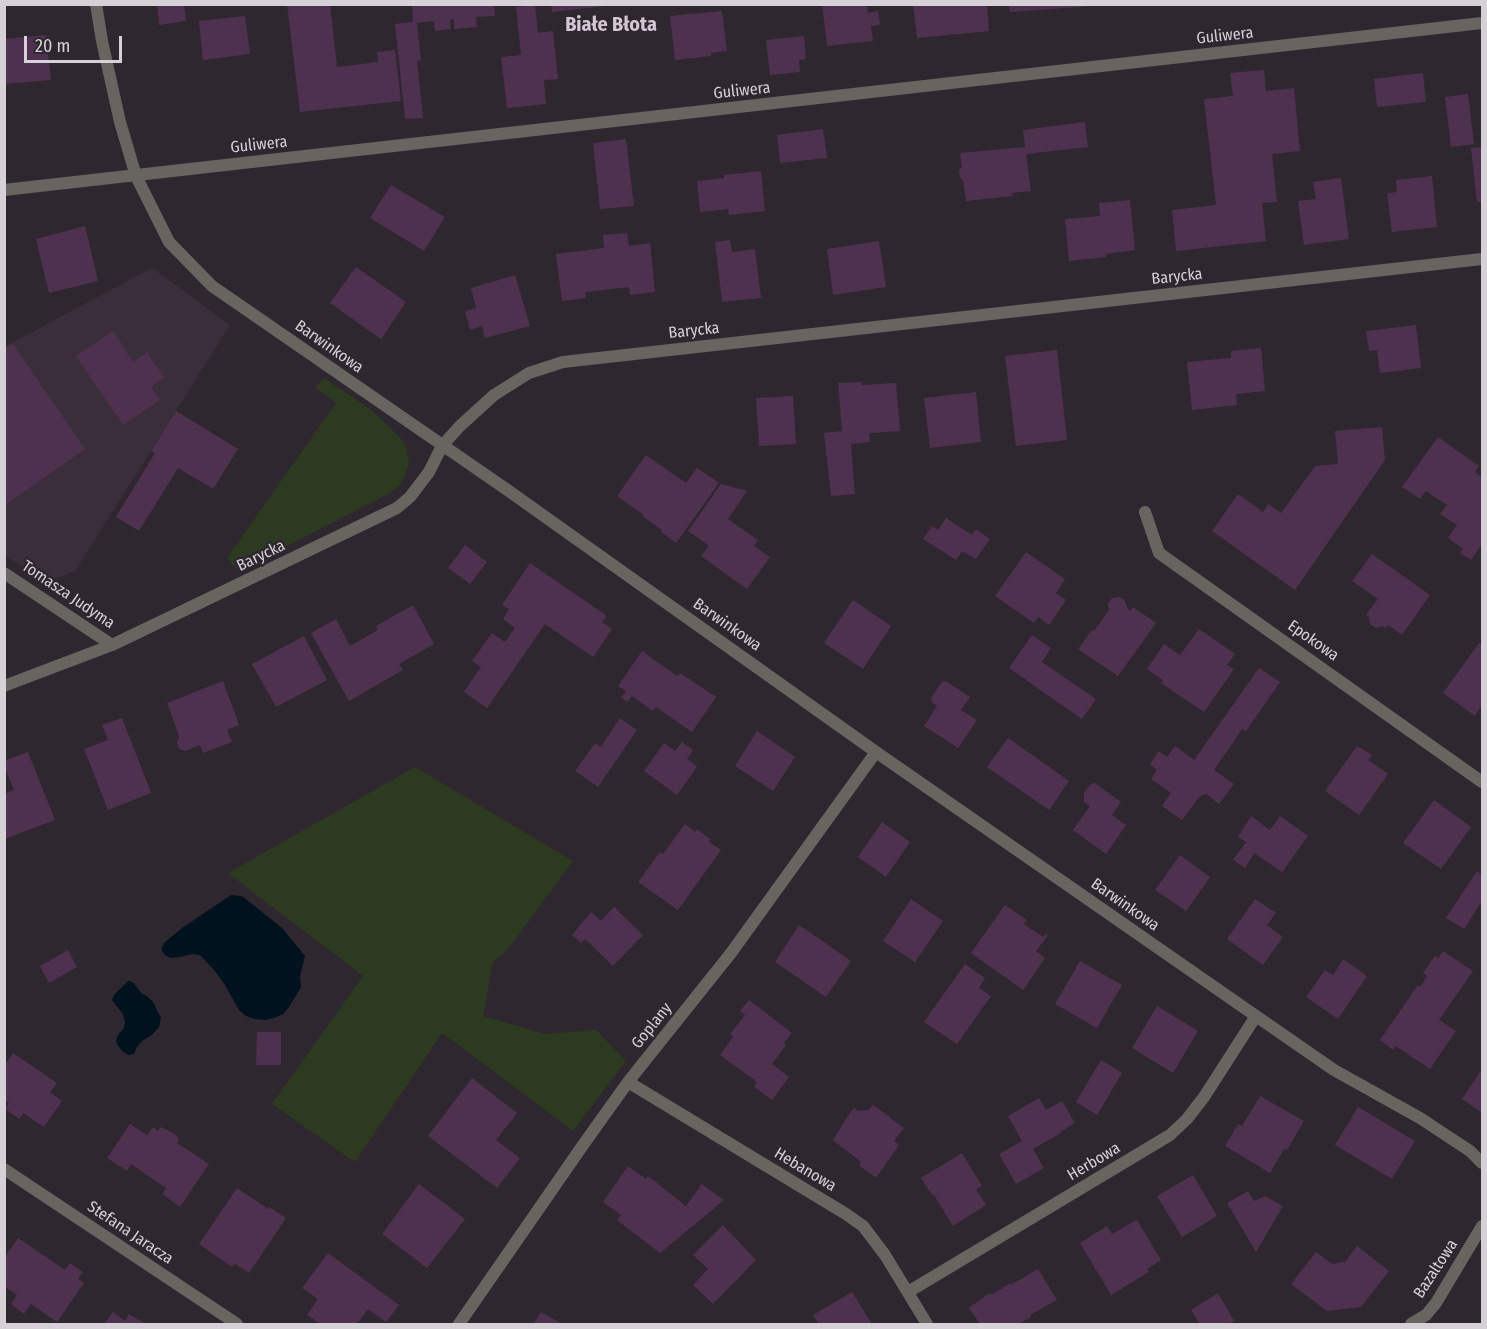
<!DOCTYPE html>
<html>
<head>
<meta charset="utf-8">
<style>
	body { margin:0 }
	#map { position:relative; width:1487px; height:1329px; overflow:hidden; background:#2f272f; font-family:"Fira Sans Condensed",sans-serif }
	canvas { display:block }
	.frame { position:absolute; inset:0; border:6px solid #d6d1d6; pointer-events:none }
	.scale { position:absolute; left:24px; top:36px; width:98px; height:27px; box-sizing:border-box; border:3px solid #d6d1d6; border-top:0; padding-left:8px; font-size:18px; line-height:21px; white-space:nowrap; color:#d6d1d6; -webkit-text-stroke:4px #2f272f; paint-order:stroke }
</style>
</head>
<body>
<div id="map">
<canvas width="1487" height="1329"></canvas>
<div class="frame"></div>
<div class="scale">20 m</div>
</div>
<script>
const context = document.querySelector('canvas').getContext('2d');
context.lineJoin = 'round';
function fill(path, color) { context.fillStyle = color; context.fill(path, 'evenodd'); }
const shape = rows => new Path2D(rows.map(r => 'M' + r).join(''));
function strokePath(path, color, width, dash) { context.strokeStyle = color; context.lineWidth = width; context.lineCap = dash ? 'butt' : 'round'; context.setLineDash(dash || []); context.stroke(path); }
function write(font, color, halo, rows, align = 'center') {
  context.font = font + ' "Fira Sans Condensed",sans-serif'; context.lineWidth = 5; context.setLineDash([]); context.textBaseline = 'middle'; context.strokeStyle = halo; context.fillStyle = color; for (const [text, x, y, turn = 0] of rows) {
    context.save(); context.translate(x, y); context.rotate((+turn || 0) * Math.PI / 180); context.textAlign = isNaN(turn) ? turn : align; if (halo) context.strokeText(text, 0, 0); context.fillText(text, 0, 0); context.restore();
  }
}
fill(shape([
	[152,268,230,325,75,571,46,582,5,556,4,347]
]), '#3b2e3b');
fill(shape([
	[324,378,370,409,400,437,406,447,409,463,405,476,399,486,388,494,240,570,235,568,227,558,336,403,315,387],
	[415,767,573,861,509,948,493,962,483,1016,544,1034,596,1030,626,1061,573,1131,442,1033,355,1162,272,1104,363,976,228,873]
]), '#2c3b1f');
fill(shape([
	[231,895,242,896,282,928,305,956,300,976,301,987,289,1007,283,1014,274,1018,265,1020,255,1019,246,1016,239,1010,225,985,215,971,200,955,191,954,180,957,171,958,165,955,162,951,162,947,164,943,182,928],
	[128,981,133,982,142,994,147,996,153,1002,161,1018,159,1027,152,1035,142,1041,137,1047,134,1054,128,1055,122,1051,117,1044,116,1040,118,1035,124,1028,125,1022,123,1014,112,1000,114,995]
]), '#00121d');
fill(shape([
	[157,4,184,4,186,21,159,25],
	[287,4,330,4,337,67,378,62,377,52,395,50,401,101,300,112],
	[551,4,605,4,605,6,552,12],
	[822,4,867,4,868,13,878,11,880,25,871,26,873,41,827,46],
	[913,4,987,4,989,31,917,38],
	[1009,4,1092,4,1092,6,1010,12],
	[412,5,494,5,495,16,476,17,477,27,454,29,454,19,450,20,451,29,435,31,434,21,417,23,421,60,417,61,423,118,405,119,395,24,413,22],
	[535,5,538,33,553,31,558,79,544,80,546,104,507,108,501,57,521,55,516,7],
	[722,11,727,51,711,53,711,56,675,60,670,16],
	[245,16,250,54,203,60,199,21],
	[46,35,51,80,4,84,4,39],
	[804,36,806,59,799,60,800,72,770,75,766,40],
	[1264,70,1266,91,1294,88,1300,151,1272,154,1277,202,1262,203,1266,241,1176,251,1172,210,1216,205,1204,99,1233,96,1230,73],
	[1423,73,1426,102,1377,107,1374,79],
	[1468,94,1474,144,1451,147,1445,97],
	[1085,122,1088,147,1026,154,1031,191,1012,193,1013,196,966,201,963,180,960,178,959,170,962,167,960,153,1025,147,1023,130],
	[823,129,827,158,780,163,777,135],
	[626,139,634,206,600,209,593,143],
	[1482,147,1482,202,1477,202,1471,148],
	[761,171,765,211,729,215,728,209,700,212,697,181,724,178,724,175],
	[1432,176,1437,227,1392,232,1387,193,1397,192,1396,180],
	[1341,178,1349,239,1304,245,1298,201,1316,199,1313,182],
	[391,185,445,217,424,251,370,218],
	[1130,200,1135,250,1106,254,1106,257,1069,261,1065,219,1100,216,1099,203],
	[85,226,98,281,49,293,36,239],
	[627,233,629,246,650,243,655,292,630,295,629,287,585,292,586,298,562,301,556,254,604,248,603,235],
	[730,240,732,252,755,249,761,298,722,302,715,242],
	[879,241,886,287,833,295,827,249],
	[356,267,406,302,381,339,330,303],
	[515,275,530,326,485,338,482,326,470,330,465,311,476,308,471,288],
	[1416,325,1421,368,1380,373,1377,350,1369,351,1366,331],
	[113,331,133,362,147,352,164,377,151,387,160,400,123,425,76,356],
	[13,344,85,449,5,505,5,348],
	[1261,348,1265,391,1236,394,1237,405,1192,410,1187,362,1231,358,1231,351],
	[1057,350,1067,440,1016,446,1005,356],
	[862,382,862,385,896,383,900,431,869,433,870,442,851,444,855,494,831,496,824,433,842,431,838,383],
	[976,392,981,442,930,448,924,398],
	[793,396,796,444,759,446,756,398],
	[176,411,238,449,213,489,178,468,139,531,116,517,155,453,151,451],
	[1382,427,1385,460,1295,590,1212,531,1238,494,1263,512,1268,504,1281,513,1315,466,1338,464,1335,431],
	[1438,437,1479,466,1475,472,1482,477,1482,544,1471,560,1460,553,1463,549,1448,538,1457,525,1440,514,1447,505,1426,491,1420,499,1402,487],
	[646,455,686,483,697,468,719,483,676,543,661,532,662,530,642,516,644,515,617,496],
	[721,484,747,491,728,519,758,540,754,546,770,557,747,589,701,556,709,546,688,531],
	[946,518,972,535,976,529,990,539,976,559,962,551,956,560,923,539,932,526,938,530],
	[465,545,487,562,470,584,448,568],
	[1026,552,1065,579,1056,593,1066,600,1049,625,1039,617,1034,623,995,596],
	[1372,554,1430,595,1402,635,1388,625,1386,628,1382,626,1376,628,1370,624,1369,617,1366,615,1378,599,1352,581],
	[530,563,607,616,602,622,612,629,593,657,545,624,487,708,464,692,481,667,472,661,492,633,505,642,515,628,503,619,509,609,502,605],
	[1120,597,1125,601,1128,610,1130,611,1133,607,1156,623,1118,676,1078,649,1092,630,1094,631,1109,610,1108,604,1112,598],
	[853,600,891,626,863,669,824,643],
	[413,605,434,644,399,664,403,670,349,701,311,633,336,619,350,646,378,630,376,626],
	[1199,629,1235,654,1227,665,1234,669,1204,712,1161,683,1163,680,1147,669,1164,644,1180,655],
	[1032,635,1051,648,1042,662,1096,699,1082,719,1009,668],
	[304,636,327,680,276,707,252,664],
	[1479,643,1482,645,1482,705,1475,716,1443,693],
	[642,651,677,676,680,673,716,697,692,732,656,707,653,711,632,696,628,702,621,698,626,691,618,686],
	[1259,668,1280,682,1246,731,1242,729,1214,770,1234,784,1219,804,1206,794,1200,796,1182,820,1162,806,1171,793,1151,779,1157,770,1150,764,1159,751,1167,757,1175,746,1194,760],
	[223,681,239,725,227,730,232,742,203,753,200,745,185,751,179,749,177,742,179,736,167,703],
	[946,681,970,697,961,710,977,720,958,748,924,726,937,706,933,703,931,698,942,682],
	[122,718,151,793,108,810,84,749,108,740,102,725],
	[620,718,637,730,598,787,575,771,595,743,601,747],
	[757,731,795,757,773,791,735,766],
	[1008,738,1069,781,1049,810,987,767],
	[682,742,693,750,687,759,697,767,677,795,644,771,664,743,675,751],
	[1357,746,1372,755,1368,760,1388,774,1359,815,1325,791],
	[28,752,55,820,5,839,4,794,14,790,4,766,4,761],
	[1095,783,1121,802,1112,815,1126,825,1106,854,1073,830,1090,806,1084,802,1084,793,1091,784],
	[1434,800,1471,827,1441,869,1403,843],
	[1251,816,1270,830,1280,816,1308,836,1282,872,1254,853,1245,868,1233,860,1246,842,1238,837],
	[882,822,910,842,886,877,858,857],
	[685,824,695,832,697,829,710,839,709,842,721,850,678,910,638,882,660,852,663,854],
	[1180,855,1210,877,1186,911,1155,890],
	[1477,871,1482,875,1482,901,1464,929,1446,918],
	[911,899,943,921,915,962,883,941],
	[1255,899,1276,913,1267,925,1283,937,1263,965,1227,939],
	[1005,905,1027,920,1024,924,1043,937,1046,934,1048,935,1036,951,1045,958,1023,990,971,953],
	[614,907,643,935,613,966,585,939,581,943,572,935,591,912,601,921],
	[799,925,851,961,826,997,775,962],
	[68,950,77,967,49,983,40,966],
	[1443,951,1473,971,1439,1020,1456,1031,1430,1069,1396,1046,1393,1050,1380,1040,1418,985,1420,987,1427,976,1423,973,1435,956,1439,958],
	[1343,959,1367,976,1338,1019,1306,997,1325,970,1333,975],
	[1080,961,1122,985,1097,1028,1055,1004],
	[965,964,985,978,979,988,991,996,957,1044,924,1022],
	[749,1000,792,1033,784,1043,786,1045,772,1064,789,1077,772,1100,754,1087,757,1082,720,1055,733,1037,730,1034,745,1015,740,1011],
	[1157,1006,1198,1031,1173,1073,1132,1048],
	[257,1032,281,1032,281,1065,256,1065],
	[13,1053,57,1083,50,1092,62,1101,44,1127,23,1113,20,1119,5,1109,9,1103,4,1100,4,1066],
	[1101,1060,1122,1073,1097,1115,1076,1102],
	[1482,1069,1482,1113,1462,1099],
	[472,1078,517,1113,496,1140,520,1158,497,1188,428,1136],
	[1260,1096,1304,1121,1287,1150,1284,1149,1270,1173,1225,1146,1238,1124,1242,1126],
	[1039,1098,1046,1110,1062,1101,1075,1123,1060,1132,1061,1133,1033,1149,1044,1168,1016,1184,999,1154,1022,1141,1008,1116],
	[873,1105,890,1117,890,1118,904,1128,894,1141,899,1145,876,1178,859,1165,861,1162,833,1140,851,1111,852,1111,854,1108,858,1111,869,1110],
	[1358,1107,1415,1141,1392,1179,1335,1145],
	[130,1124,147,1135,153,1127,158,1131,161,1127,175,1134,179,1140,177,1143,209,1164,180,1207,162,1194,166,1188,131,1164,127,1171,107,1158],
	[962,1153,982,1186,976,1189,986,1205,953,1226,934,1195,932,1195,921,1178],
	[628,1166,646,1179,648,1176,686,1206,702,1184,724,1200,660,1253,617,1220,621,1215,603,1202],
	[1193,1175,1217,1216,1182,1237,1157,1196],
	[419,1184,465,1219,427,1268,382,1234],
	[237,1188,268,1209,269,1207,286,1218,249,1273,235,1264,232,1267,199,1244],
	[1248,1191,1254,1201,1265,1196,1283,1206,1256,1252,1227,1203],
	[1137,1220,1161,1260,1147,1269,1149,1272,1111,1295,1080,1243,1107,1226,1112,1234],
	[723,1225,756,1260,713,1304,693,1285,708,1269,693,1255],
	[18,1238,65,1270,70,1263,83,1272,78,1279,84,1283,57,1322,31,1304,24,1314,11,1304,17,1295,4,1286,4,1258],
	[1357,1246,1389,1271,1361,1307,1327,1311,1291,1284,1316,1252,1332,1264,1345,1262],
	[328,1253,399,1305,386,1322,368,1309,357,1324,320,1324,307,1315,318,1299,302,1288],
	[1038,1269,1057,1300,1030,1315,1031,1317,1019,1324,980,1324,969,1308,988,1294,992,1294,1011,1283,1011,1285],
	[852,1292,872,1324,819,1324,813,1315],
	[1218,1293,1234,1321,1228,1324,1200,1324,1191,1310],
	[113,1312,125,1321,129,1314,144,1323,143,1324,104,1324],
	[541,1312,562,1324,533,1324]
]), '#4e314e');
strokePath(shape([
	[96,4,102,41,120,122,136,176,169,242,212,286,506,489,876,752,1256,1016,1334,1070,1420,1118,1470,1151,1482,1163],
	[4,190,1482,23],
	[1145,512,1159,553,1482,782],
	[4,573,112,645],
	[4,686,112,645,397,508,410,497,429,472,442,446,460,426,494,395,529,373,563,362,1482,259],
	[628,1082,846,1214,863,1226,885,1255,927,1324],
	[4,1169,237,1324],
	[908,1292,1170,1135,1187,1119,1204,1097,1256,1016],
	[459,1324,583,1145,628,1082,731,953,876,752],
	[1411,1324,1426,1315,1436,1303,1482,1226]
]), '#686560', 12);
write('16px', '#d6d1d6', '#2f272f', [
	["Guliwera",1225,36,-6],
	["Guliwera",742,91,-6],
	["Guliwera",259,145,-6],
	["Barycka",1177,277,-6],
	["Barycka",694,331,-6],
	["Barwinkowa",329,347,35],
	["Barycka",261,556,-26],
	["Tomasza Judyma",68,595,34],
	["Barwinkowa",727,625,35],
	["Epokowa",1313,641,35],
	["Barwinkowa",1125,905,35],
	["Goplany",652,1026,-51],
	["Herbowa",1094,1162,-31],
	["Hebanowa",805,1170,31],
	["Stefana Jaracza",130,1233,34],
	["Bazaltowa",1436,1269,-57]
]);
write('bold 20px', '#d2c7d2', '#2f272f', [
	["Białe Błota",611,25]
]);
</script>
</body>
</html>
